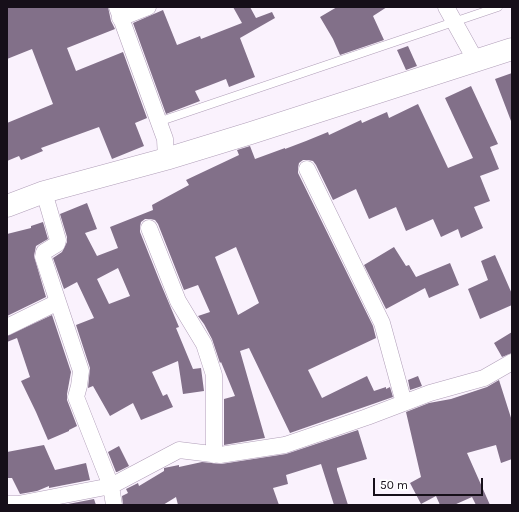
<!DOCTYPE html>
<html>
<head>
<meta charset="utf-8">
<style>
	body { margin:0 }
	#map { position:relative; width:519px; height:512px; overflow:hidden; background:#faf2fd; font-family:Karla,sans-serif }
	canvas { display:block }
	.frame { position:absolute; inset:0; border:8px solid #160f19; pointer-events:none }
	.scale { position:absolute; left:373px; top:478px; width:110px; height:18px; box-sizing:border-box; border:2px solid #160f19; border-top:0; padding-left:5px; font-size:12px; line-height:14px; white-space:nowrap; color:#160f19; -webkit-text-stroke:3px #fff; paint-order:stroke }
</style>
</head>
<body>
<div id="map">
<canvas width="519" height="512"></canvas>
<div class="frame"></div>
<div class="scale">50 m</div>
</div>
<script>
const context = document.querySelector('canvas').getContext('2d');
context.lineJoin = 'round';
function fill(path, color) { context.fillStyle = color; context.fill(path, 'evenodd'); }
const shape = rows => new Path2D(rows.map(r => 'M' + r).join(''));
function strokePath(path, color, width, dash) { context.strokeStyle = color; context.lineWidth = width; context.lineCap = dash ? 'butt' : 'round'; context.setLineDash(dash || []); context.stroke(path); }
fill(shape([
	[7,7,108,7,111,21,115,29,67,48,76,71,123,52,147,118,135,123,144,146,112,159,99,127,41,148,43,151,21,160,19,156,7,161,7,123,53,104,32,49,7,59],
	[233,7,250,7,256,18,272,12,275,18,240,38,255,77,229,87,226,79,195,91,200,101,166,114,133,23,163,10,177,45,200,36,201,39,242,23],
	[337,7,387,7,373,16,384,40,340,55,333,39,320,17],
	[408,46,417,66,406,70,397,50],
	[512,73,512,120,511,121,495,79],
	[471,86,498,144,490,147,499,169,480,176,490,201,474,207,483,228,461,238,458,229,441,237,433,219,406,231,396,207,369,219,356,189,333,200,316,165,313,161,308,160,303,160,299,163,298,168,298,173,373,326,376,338,308,370,322,398,367,376,374,391,386,387,386,389,390,387,393,397,290,433,249,348,240,351,265,438,224,445,224,399,235,396,221,362,220,363,212,339,204,324,198,316,210,312,198,285,184,290,158,224,155,220,150,219,145,219,141,222,140,227,140,232,160,282,179,327,176,328,193,369,201,368,204,391,183,394,178,361,152,372,163,396,167,394,173,407,141,420,133,403,110,416,93,386,88,388,90,368,76,325,94,318,77,282,64,289,53,258,62,252,67,242,67,237,60,214,87,203,97,229,85,233,97,256,118,248,110,227,153,210,152,205,189,185,186,180,239,155,237,150,250,146,255,159,285,148,285,149,306,141,328,132,329,135,361,120,362,123,387,112,389,118,418,104,448,168,473,158,445,98],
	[236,247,259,303,238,315,215,257],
	[118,268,130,296,109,304,97,279],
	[43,222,48,239,36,246,34,256,46,297,7,316,7,234,31,228,31,226],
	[394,247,406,266,409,265,416,277,450,263,459,285,429,298,425,288,386,309,364,265],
	[495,255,512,294,512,305,480,319,468,289,488,280,481,261],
	[52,315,71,372,67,394,67,400,77,426,69,430,69,431,48,440,36,412,21,381,30,377,17,338,7,342,7,336],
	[512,332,512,353,502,357,494,343],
	[418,376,422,386,410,390,408,380],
	[499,380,512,421,512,459,501,463,496,445,467,453,490,505,476,505,472,497,454,505,440,505,436,496,421,504,410,483,421,477,406,412,429,403,451,399,487,387],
	[358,430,367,459,337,468,337,470,348,505,334,505,321,464,286,475,288,484,273,488,279,505,178,505,176,497,163,505,123,505,122,496,128,493,126,489,138,483,139,486,164,471,164,468,179,465,179,467,202,462,221,464,286,454],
	[44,445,55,470,86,463,90,480,49,488,49,486,37,491,20,494,12,478,7,478,7,452],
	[119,446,129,466,117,472,116,472,108,452],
	[94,499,96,505,63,505]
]), '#827089');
const lane = shape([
	[158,122,498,7]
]);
const street = shape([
	[117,7,165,139,166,159],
	[446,7,476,61],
	[120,18,148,7],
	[307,169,382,323,404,403],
	[44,192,58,240,57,244,44,252,43,257,81,371,79,386,76,397,111,486,179,450,220,455,285,445,367,417,430,393,484,378,512,362],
	[149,228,178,301,204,344,214,375,214,455],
	[7,327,58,302],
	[7,504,18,504,111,486,114,505]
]);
const secondary = shape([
	[7,206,44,192,166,159,251,133,512,49]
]);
strokePath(lane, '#b09eb8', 9);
strokePath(street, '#b09eb8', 17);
strokePath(secondary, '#b09eb8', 23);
strokePath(lane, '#fff', 8);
strokePath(street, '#fff', 16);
strokePath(secondary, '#fff', 22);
</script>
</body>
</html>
